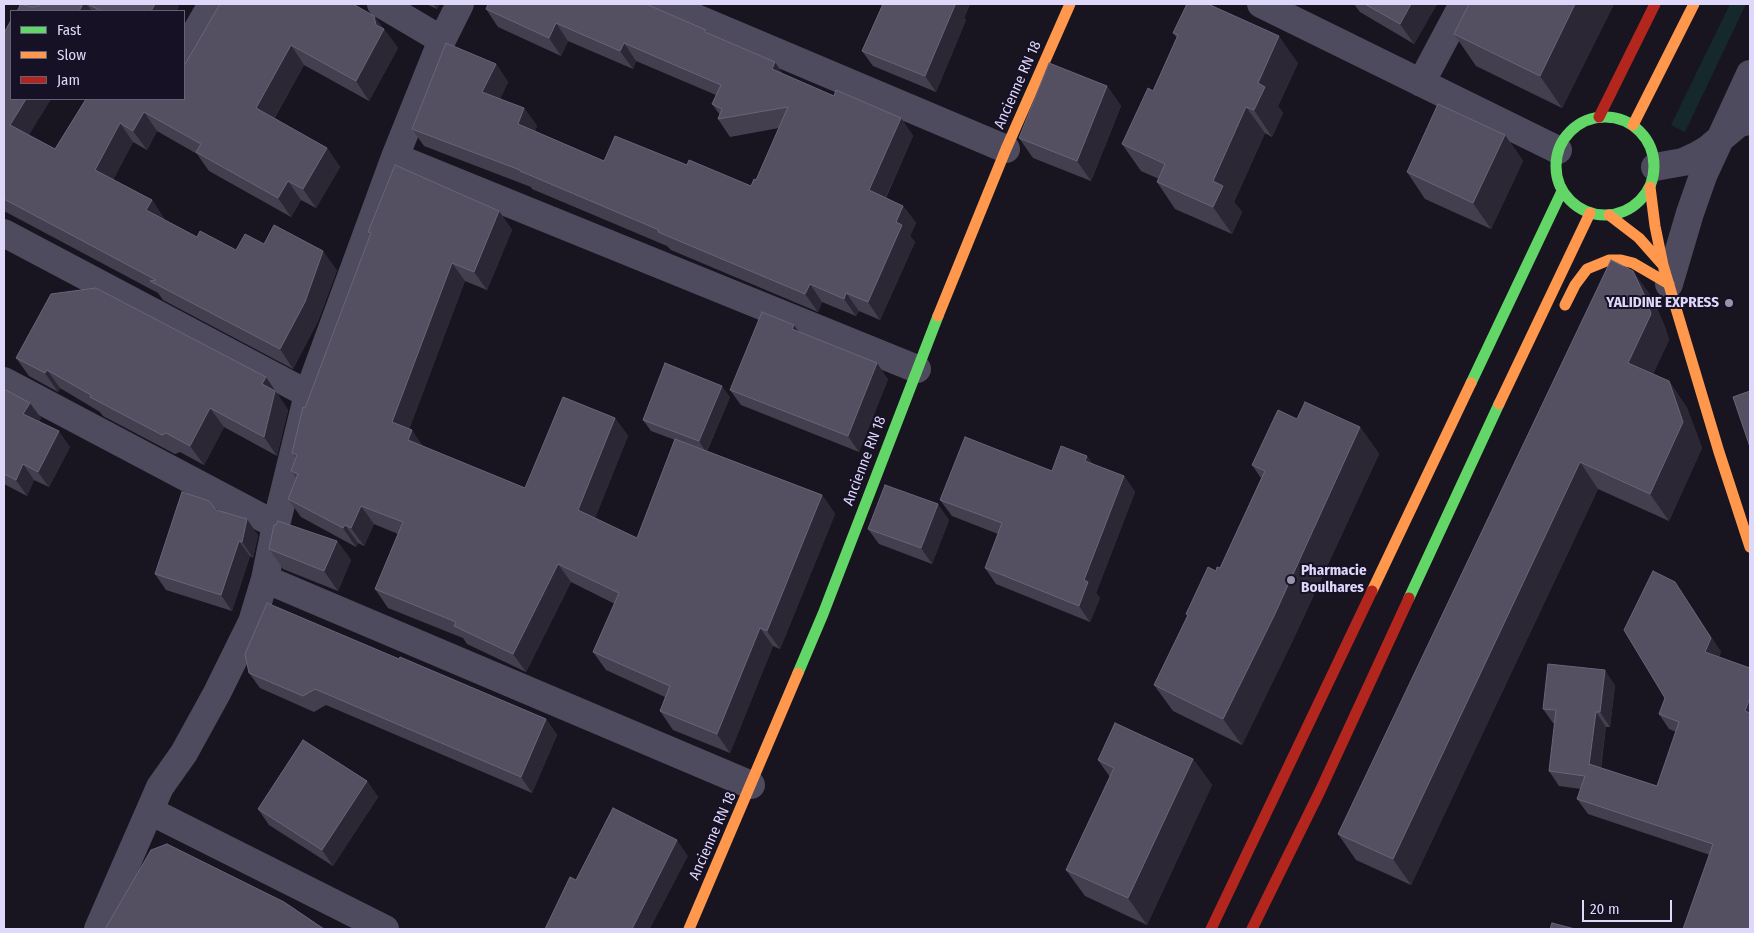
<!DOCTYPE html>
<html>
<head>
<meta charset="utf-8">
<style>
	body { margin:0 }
	#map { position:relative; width:1754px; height:933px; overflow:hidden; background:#181520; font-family:"Fira Sans Condensed",sans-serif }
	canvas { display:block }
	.frame { position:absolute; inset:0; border:5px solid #dfd8fb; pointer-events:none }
	.legend { position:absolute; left:10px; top:10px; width:175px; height:90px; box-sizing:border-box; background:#161124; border:1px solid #66617a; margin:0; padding:6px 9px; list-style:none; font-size:15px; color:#dfd8fb }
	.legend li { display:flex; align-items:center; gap:10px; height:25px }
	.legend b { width:25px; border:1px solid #66617a }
	.scale { position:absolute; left:1582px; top:900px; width:90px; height:22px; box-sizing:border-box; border:2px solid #dfd8fb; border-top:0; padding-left:6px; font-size:15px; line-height:18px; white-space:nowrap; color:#dfd8fb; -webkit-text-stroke:4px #161124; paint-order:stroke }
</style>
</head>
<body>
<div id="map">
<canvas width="1754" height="933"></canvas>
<div class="frame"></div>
<ul class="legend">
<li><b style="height:6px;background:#63d668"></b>Fast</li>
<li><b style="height:6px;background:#ff974d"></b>Slow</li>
<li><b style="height:6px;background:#b3261e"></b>Jam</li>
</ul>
<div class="scale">20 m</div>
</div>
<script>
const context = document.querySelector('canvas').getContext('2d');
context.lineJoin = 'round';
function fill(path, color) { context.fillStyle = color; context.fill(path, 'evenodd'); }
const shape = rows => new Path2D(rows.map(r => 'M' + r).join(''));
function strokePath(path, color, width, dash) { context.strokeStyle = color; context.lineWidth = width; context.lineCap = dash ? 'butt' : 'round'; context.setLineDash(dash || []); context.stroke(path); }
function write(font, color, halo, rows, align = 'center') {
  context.font = font + ' "Fira Sans Condensed",sans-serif'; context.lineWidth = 4; context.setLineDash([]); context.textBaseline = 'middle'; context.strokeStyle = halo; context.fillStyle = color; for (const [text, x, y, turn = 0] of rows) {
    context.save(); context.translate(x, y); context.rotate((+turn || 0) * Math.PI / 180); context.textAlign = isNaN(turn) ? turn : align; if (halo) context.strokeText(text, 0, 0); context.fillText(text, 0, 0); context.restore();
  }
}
fill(shape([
	[1730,4,1746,4,1685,132,1671,125]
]), '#15282b');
strokePath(shape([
	[33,4,45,11],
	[381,4,442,40],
	[663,4,1006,149],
	[1261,4,1558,150],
	[184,53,212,4],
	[1421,83,1463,4],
	[395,157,917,369],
	[1655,167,1683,162,1696,156,1708,149,1739,123,1750,121],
	[4,233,308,394],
	[1669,284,1690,213,1703,176,1750,74],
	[4,381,276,525],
	[265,579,751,785],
	[150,811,385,929],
	[98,929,160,787,184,753,217,693,252,622,265,579,276,525,308,394,395,157,442,40,460,4]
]), '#4e4b5f', 28);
strokePath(shape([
	'1556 166a49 49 0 1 1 98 0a49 49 0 1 1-98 0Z',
	[1471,383,1562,191],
	[1409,598,1499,404],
	[798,673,823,614,938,316]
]), '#63d668', 11);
strokePath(shape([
	[1633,125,1694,4],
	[1650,187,1655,226,1663,265,1719,452,1750,547],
	[1609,215,1639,238,1662,264],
	[1565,305,1575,285,1587,269,1609,260,1621,260,1633,263,1669,284],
	[938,316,1006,149,1070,4],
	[1499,404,1590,213],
	[1372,591,1471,383],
	[689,929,798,673]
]), '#ff974d', 11);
strokePath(shape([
	[1599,117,1655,4],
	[1211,929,1372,591],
	[1252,929,1320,791,1409,598]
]), '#b3261e', 11);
fill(shape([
	[41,4,176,4,179,7,176,11,17,11,39,6],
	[426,4,440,4,437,9],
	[883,4,970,4,964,18,966,20,936,92,873,66,862,51],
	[1354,4,1437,4,1414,44,1360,12],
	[1469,4,1614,4,1562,108,1476,66,1454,34],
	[486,9,706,30,710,34,783,74,834,96,901,118,913,136,886,198,903,206,916,223,910,236,915,242,880,320,859,311,856,316,822,302,818,312,671,250,667,246,532,189,531,187,424,146,412,129,496,64,508,82,500,99,524,108,537,126,535,131,604,161,687,165,751,186,756,180,779,128,730,137,718,119,720,115,712,104,716,95,636,61,633,69,568,41,561,56,498,27],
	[374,16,398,48,369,101,304,65,274,119,327,148,340,167,316,208,301,200,291,217,209,171,197,154,157,131,147,150,133,142,113,180,152,200,165,220,197,237,236,250,264,244,337,270,318,321,293,369,163,300,158,293,4,211,4,33,51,99,28,135,55,149,86,99,184,99,184,66],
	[1173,33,1298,63,1278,106,1283,113,1272,137,1265,133,1234,202,1242,212,1232,234,1175,209,1157,182,1159,179,1141,171,1122,144,1153,91,1177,38],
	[1107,86,1121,106,1091,181,1033,158,1019,138],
	[1505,135,1523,161,1491,229,1425,199,1407,172],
	[499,211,512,230,487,290,465,281,409,429,423,447,525,488,615,418,628,436,595,518,637,538,675,440,651,431,643,420,730,397,707,451,822,495,835,514,780,649,773,646,730,753,673,730,660,711,665,697,606,670,593,652,615,604,571,582,526,672,467,644,463,638,388,608,375,589,398,534,374,524,364,546,358,543,356,547,301,517,288,499,296,478,291,471,296,458,292,453,370,235,368,232],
	[1652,297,1665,327,1669,340,1653,374,1669,381,1687,408,1702,448,1669,521,1598,489,1411,885,1356,860,1338,834],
	[16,358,266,377,288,410,277,456,224,427,204,465,180,452,175,454,103,416,100,412,60,388,58,392,29,376],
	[888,379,859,452,741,405,730,390],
	[4,389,41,418,39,422,70,447,49,487,34,480,27,496,4,484],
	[1297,419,1360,427,1379,454,1292,642,1242,745,1173,711,1154,685,1188,616,1186,614,1216,571,1220,568,1261,478,1252,465],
	[1093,464,1124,476,1135,492,1096,593,1100,598,1090,622,996,584,985,568,998,534,952,516,940,500,1052,471],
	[216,510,258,535,253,558,250,556,232,611,166,590,155,574],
	[949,520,932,564,879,544,868,529],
	[337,541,351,560,338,591,283,569,269,549],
	[1675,582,1721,652,1719,657,1750,929,1710,855,1588,814,1577,799,1581,789,1559,786,1549,771,1555,724,1553,723,1543,709,1615,685,1610,727,1606,727,1601,768,1657,786,1676,732,1669,729,1659,714,1665,698],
	[399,659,546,719,557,735,532,793,326,705,314,712,260,688,249,673],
	[1193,759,1212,785,1147,925,1085,896,1066,870,1110,777,1098,760],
	[367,781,378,797,333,866,269,825,258,809]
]), '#443f4f');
fill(shape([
	[83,4,86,4,92,11,79,11],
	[155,4,176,4,179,7,176,11,151,11],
	[433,4,440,4,437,9],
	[952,4,970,4,964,18,966,20,936,92,925,76],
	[1411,4,1437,4,1414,44,1400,24],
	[1575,4,1614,4,1562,108,1540,76],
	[374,16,398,48,369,101,356,81,376,25],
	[556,23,568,41,561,56,549,38],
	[1279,36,1298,63,1278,106,1283,113,1272,137,1254,110,1258,83],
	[624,43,636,61,633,69,620,51],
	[291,45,304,65,269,127,256,108],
	[775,62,787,80,772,69],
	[496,64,508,82,495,110,482,92],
	[1107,86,1121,106,1091,181,1077,161],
	[26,99,51,99,23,145,10,125],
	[1246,107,1265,133,1234,202,1242,212,1232,234,1213,207,1213,181],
	[524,108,537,126,531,142,518,124],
	[144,112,157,131,147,150,133,131],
	[901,118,913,136,881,208,869,190],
	[120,123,133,142,108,190,95,170],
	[1505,135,1523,161,1491,229,1473,203],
	[327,148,340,167,316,208,303,189],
	[288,181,301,200,291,217,278,198],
	[152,200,165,220,160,230,146,210],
	[903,206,916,223,910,236,915,242,880,320,868,302,896,222],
	[499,211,512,230,487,290,474,272],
	[323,251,337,270,318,321,293,369,280,349],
	[452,263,465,281,405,441,392,422],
	[1633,271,1652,297,1665,327,1669,340,1646,389,1628,363],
	[810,284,822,302,818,312,805,294],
	[846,293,859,311,856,316,844,299],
	[794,325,805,340,792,329],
	[877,363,888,379,859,452,848,436],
	[47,370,60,388,58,392,45,373],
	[266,377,288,410,277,456,264,437,262,384],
	[1669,381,1687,408,1702,448,1669,521,1650,494],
	[722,386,730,397,706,452,699,441],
	[30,403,41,418,34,430,23,414],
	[210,408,224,427,204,465,190,446],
	[615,418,628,436,591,529,578,510],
	[1360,427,1379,454,1292,642,1242,745,1223,719],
	[412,430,425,449,408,440],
	[59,431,70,447,49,487,38,472],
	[1087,456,1099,472,1085,461],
	[1580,462,1598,489,1411,885,1393,859],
	[23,464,34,480,27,496,16,480],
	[1124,476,1135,492,1096,593,1100,598,1090,622,1079,606,1084,580],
	[822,495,835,514,780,649,767,631],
	[938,504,949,520,932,564,921,548],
	[361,506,374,524,364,546,351,528],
	[247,519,258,535,253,558,242,542],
	[345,525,358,543,356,547,343,528],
	[239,541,250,556,232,611,221,595],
	[337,541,351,560,338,591,324,571],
	[558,564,571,582,526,672,513,654],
	[1675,582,1721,652,1716,666,1705,652],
	[760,628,773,646,730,753,717,734],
	[1605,670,1615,685,1610,727,1600,712],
	[1750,698,1750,718,1745,711],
	[1596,712,1606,727,1599,780,1589,765],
	[546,719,557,735,532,793,521,777],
	[1193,759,1212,785,1147,925,1128,898],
	[367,781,378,797,333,866,322,850],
	[677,840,688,856,650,929,632,929]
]), '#2b2734');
const building = shape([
	[21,4,31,7,39,6,41,4,83,4,79,11,17,11,21,4],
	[88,4,155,4,151,11,101,11,88,4],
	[220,4,353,4,374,16,376,25,384,29,356,81,291,45,256,108,327,148,303,189,288,181,278,198,196,152,201,144,144,112,133,131,120,123,95,170,152,200,146,210,197,237,200,231,236,250,245,234,264,244,274,225,323,251,305,302,280,349,150,281,156,280,4,199,4,33,11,20,11,99,26,99,10,125,55,149,86,99,184,99,184,66,220,4],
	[488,4,646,4,706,30,705,32,775,62,772,69,834,96,836,90,901,118,869,190,903,206,896,222,902,225,868,302,846,293,844,299,810,284,805,294,658,232,659,230,520,171,520,170,412,129,446,43,496,64,482,92,524,108,518,124,604,161,615,136,687,165,689,160,751,186,754,179,756,180,788,107,718,119,722,109,712,104,721,85,624,43,620,51,556,23,549,38,486,9,488,4],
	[883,4,953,4,955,5,925,76,862,51,883,4],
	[1187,4,1208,4,1279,36,1258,83,1265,87,1254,110,1246,107,1213,181,1223,186,1213,207,1157,182,1165,164,1122,144,1148,88,1153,91,1178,35,1173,33,1187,4],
	[1365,4,1411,4,1400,24,1365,4],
	[1469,4,1575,4,1540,76,1454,34,1469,4],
	[1049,63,1107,86,1077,161,1019,138,1049,63],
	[1438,104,1505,135,1473,203,1407,172,1438,104],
	[395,165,499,211,474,272,452,263,392,422,412,430,408,440,525,488,563,397,615,418,578,510,637,538,675,439,822,495,767,631,760,628,717,734,660,711,670,686,593,652,619,593,558,564,513,654,454,626,456,622,375,589,403,522,361,506,351,528,345,525,343,528,288,499,298,474,291,471,297,455,292,453,303,407,305,408,371,233,368,232,395,165],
	[1611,260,1633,271,1647,301,1651,314,1628,363,1669,381,1683,422,1650,494,1580,462,1393,859,1338,834,1611,260],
	[96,288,266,377,262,384,275,391,264,437,210,408,190,446,166,433,162,435,90,397,91,395,47,370,45,373,16,358,51,294,96,288],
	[762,312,794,325,792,329,877,363,848,436,730,390,762,312],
	[665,363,722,386,699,441,643,420,665,363],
	[4,389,30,403,23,414,59,431,38,472,23,464,16,480,4,474,4,389],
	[1750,391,1750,447,1733,397,1750,391],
	[1305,402,1360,427,1274,616,1223,719,1154,685,1188,615,1186,614,1208,567,1216,571,1217,567,1220,568,1265,471,1252,465,1278,410,1297,419,1305,402],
	[965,437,1052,471,1061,446,1087,456,1085,461,1124,476,1084,580,1088,582,1079,606,985,568,1002,523,940,500,965,437],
	[885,485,938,504,921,548,868,529,885,485],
	[182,492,209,501,216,510,247,519,242,542,239,541,221,595,155,574,182,492],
	[278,521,337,541,324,571,269,549,274,525,276,525,278,521],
	[1653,571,1675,582,1711,638,1705,652,1750,668,1750,698,1745,711,1750,713,1750,929,1683,929,1713,844,1577,799,1585,776,1549,771,1556,710,1543,709,1548,664,1605,670,1600,712,1596,712,1589,765,1589,764,1657,786,1679,722,1659,714,1665,698,1624,630,1653,571],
	[267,603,399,659,400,657,546,719,521,777,315,689,303,696,249,673,245,654,267,603],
	[1115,723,1193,759,1128,898,1066,870,1114,768,1098,760,1115,723],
	[303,740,367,781,322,850,258,809,303,740],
	[613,808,677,840,632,929,545,929,570,877,576,880,613,808],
	[167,844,284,902,324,929,105,929,151,850,167,844],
	[1552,923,1575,929,1550,929,1552,923]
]);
fill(building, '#544f61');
strokePath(building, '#6a647a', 1);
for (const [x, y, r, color] of [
	[1729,303,5,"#9994ae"],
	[1291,580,5,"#9994ae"]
]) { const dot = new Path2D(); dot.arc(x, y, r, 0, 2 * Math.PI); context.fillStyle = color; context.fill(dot); strokePath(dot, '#161124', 2); }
write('15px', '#dfd8fb', '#161124', [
	["Ancienne RN 18",1018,85,-66],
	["Ancienne RN 18",865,461,-69],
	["Ancienne RN 18",713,836,-66]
]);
write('bold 15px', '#dfd8fb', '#161124', [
	["YALIDINE EXPRESS",1719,303],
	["Pharmacie",1301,571,"left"],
	["Boulhares",1301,588,"left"]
], 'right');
</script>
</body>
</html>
